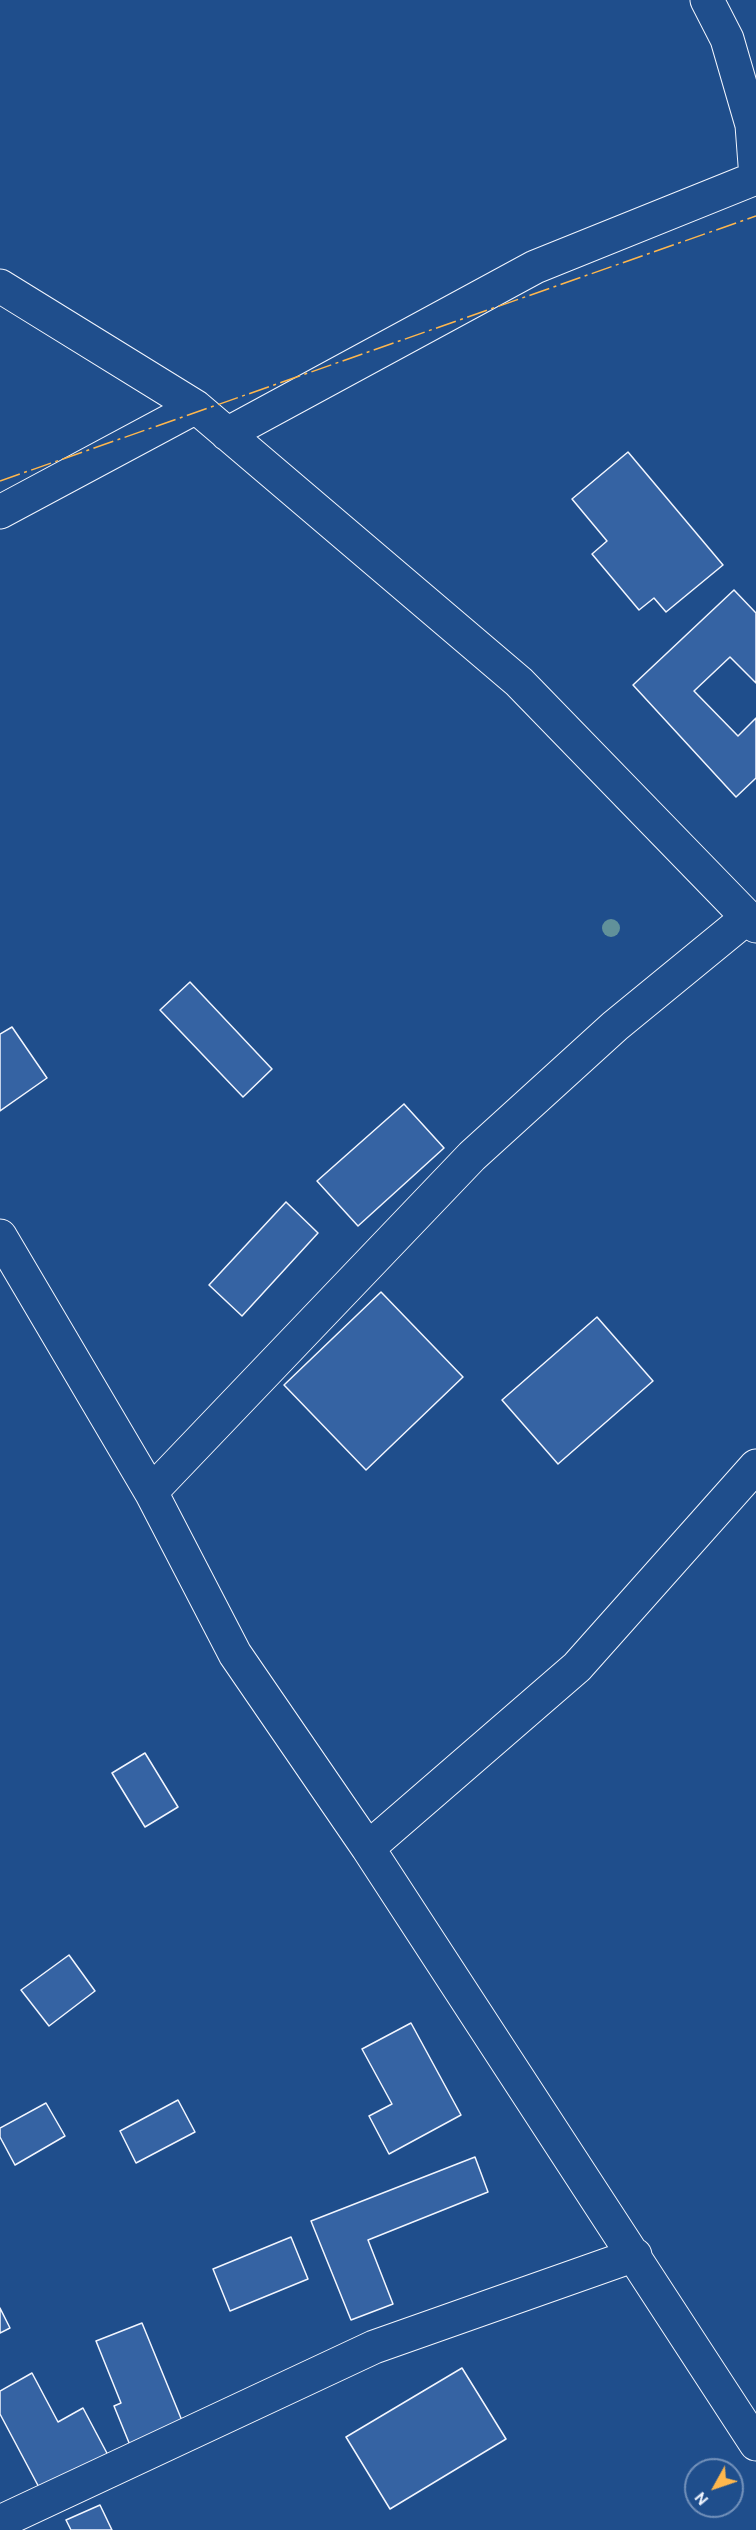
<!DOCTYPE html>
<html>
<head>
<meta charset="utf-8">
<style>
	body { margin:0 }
	#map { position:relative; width:756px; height:2530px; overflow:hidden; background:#1f4e8c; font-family:Cabin,sans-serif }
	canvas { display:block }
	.north { position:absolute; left:684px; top:2458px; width:60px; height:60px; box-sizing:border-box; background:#1f4e8c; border:2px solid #7391ba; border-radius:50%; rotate:230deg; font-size:16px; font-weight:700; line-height:24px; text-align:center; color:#f2f6ff }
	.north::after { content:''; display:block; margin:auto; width:21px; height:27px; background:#ffb74d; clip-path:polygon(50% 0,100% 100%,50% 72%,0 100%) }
</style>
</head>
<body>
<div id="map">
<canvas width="756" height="2530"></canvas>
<div class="north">N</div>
</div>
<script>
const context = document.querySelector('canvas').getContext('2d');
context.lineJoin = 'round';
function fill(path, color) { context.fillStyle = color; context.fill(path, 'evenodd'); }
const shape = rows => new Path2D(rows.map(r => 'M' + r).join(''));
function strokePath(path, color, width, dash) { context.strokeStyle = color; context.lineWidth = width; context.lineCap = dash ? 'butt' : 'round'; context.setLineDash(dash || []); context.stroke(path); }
const building = shape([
	[628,452,723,565,666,612,654,598,639,610,592,554,607,541,572,499,628,452],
	[734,590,756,613,756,683,730,657,694,691,738,736,756,718,756,778,736,797,633,685,734,590],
	[190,982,272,1069,243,1097,160,1010,190,982],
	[12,1027,47,1078,0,1111,0,1034,12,1027],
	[404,1104,444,1148,358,1226,317,1181,404,1104],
	[286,1202,318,1233,242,1316,209,1285,286,1202],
	[381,1292,463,1377,366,1470,284,1385,381,1292],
	[597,1317,653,1381,558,1464,502,1400,597,1317],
	[145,1753,178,1807,145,1827,112,1773,145,1753],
	[69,1955,95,1991,49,2026,21,1990,69,1955],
	[411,2023,461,2115,389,2154,369,2116,392,2104,362,2049,411,2023],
	[178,2100,195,2132,136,2163,120,2131,178,2100],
	[46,2103,65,2136,15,2165,0,2137,0,2128,46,2103],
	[475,2157,488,2192,368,2240,393,2304,351,2320,311,2221,475,2157],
	[291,2237,308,2279,230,2311,213,2269,291,2237],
	[0,2308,10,2328,0,2333,0,2308],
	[142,2323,185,2428,132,2450,114,2406,121,2403,96,2341,142,2323],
	[462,2368,506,2439,390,2509,346,2437,462,2368],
	[32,2373,58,2422,83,2408,109,2457,42,2493,0,2414,0,2391,32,2373],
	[100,2505,112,2530,71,2530,66,2520,100,2505]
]);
fill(building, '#3563a3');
strokePath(building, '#f2f6ff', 1.5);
const minor = shape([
	[707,0,727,39,752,125,756,178],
	[0,286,196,407,519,682,756,926],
	[227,434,535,267,756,178],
	[0,512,196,407],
	[0,1236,151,1492,235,1654,368,1848,756,2444],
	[151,1492,472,1156,615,1026,748,917],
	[368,1848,577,1667,756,1466],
	[0,2522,374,2347,635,2255]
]);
strokePath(minor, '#f2f6ff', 35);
strokePath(minor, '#1f4e8c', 33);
strokePath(shape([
	[0,481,756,216]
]), '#ffb74d', 1.5, [21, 4.5, 3, 4.5]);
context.fillStyle = '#61919a';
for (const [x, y] of [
	[611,928]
]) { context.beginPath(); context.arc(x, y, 9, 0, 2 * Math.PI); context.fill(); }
</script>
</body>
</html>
